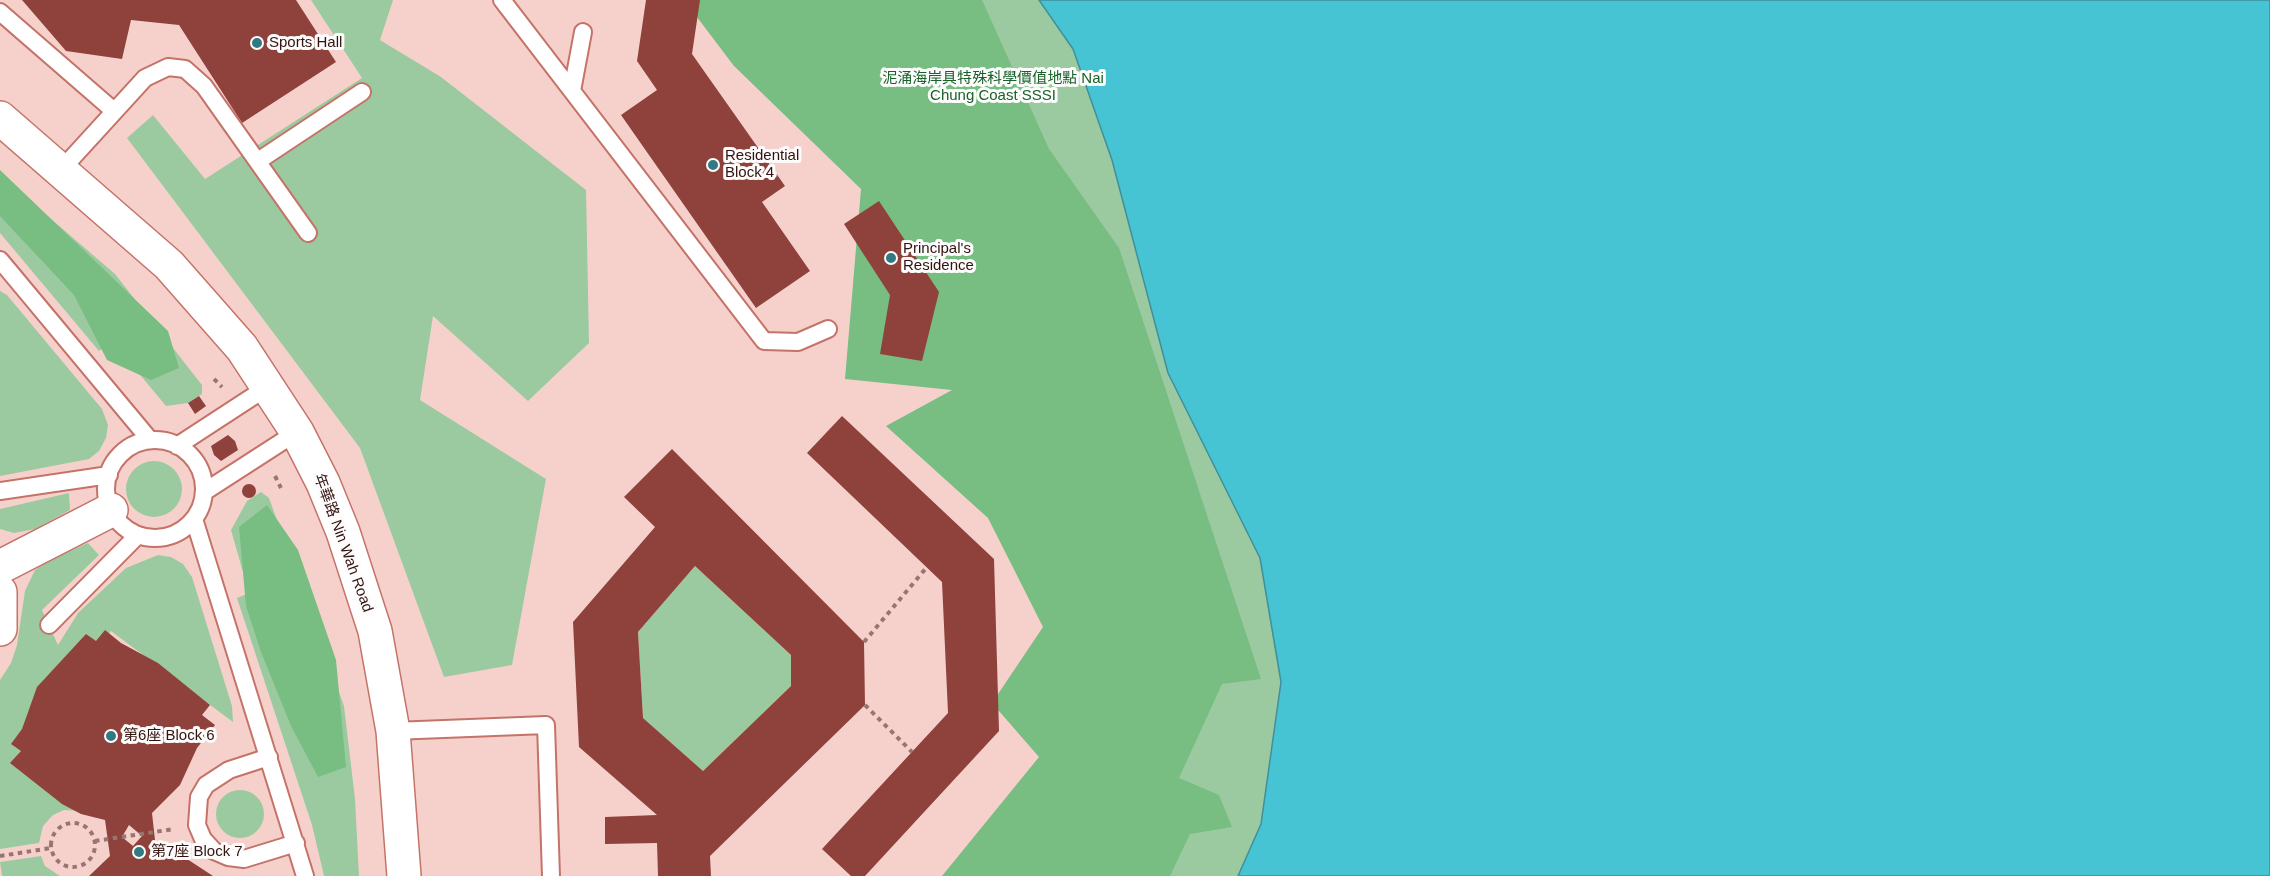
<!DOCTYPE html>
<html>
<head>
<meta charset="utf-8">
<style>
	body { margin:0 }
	canvas { display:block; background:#f6d1cc }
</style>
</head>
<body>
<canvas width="2270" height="876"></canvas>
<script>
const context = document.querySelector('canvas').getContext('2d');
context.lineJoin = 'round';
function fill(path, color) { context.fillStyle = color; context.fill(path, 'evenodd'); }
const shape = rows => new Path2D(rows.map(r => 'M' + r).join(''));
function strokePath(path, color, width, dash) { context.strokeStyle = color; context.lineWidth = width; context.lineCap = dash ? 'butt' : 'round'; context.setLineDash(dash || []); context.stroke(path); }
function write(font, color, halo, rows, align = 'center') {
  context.font = font + ' Arial,"Noto Sans TC",sans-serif'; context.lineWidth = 6; context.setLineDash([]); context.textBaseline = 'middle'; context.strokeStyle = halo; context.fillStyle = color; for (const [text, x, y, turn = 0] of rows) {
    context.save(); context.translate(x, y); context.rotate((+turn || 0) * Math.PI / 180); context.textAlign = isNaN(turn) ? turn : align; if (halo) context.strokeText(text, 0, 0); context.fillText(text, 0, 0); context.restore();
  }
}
fill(shape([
	[311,0,393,0,380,40,441,77,586,190,589,343,528,401,433,316,420,400,546,479,512,665,444,677,360,448,127,138,153,115,205,179,362,78],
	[840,0,1039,0,1073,49,1112,160,1168,373,1260,558,1281,682,1261,824,1238,876,1138,876],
	[0,175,115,274,202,385,202,394,188,403,166,406,112,341,99,351,0,233],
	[0,291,7,295,102,409,108,425,106,438,99,451,89,459,0,476],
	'126 489a28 28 0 1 1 56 0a28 28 0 1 1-56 0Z',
	[261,492,269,498,344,706,355,799,359,876,324,876,312,825,237,598,249,593,231,530,247,501],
	[69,493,70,510,35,529,14,533,0,529,0,509],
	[88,543,99,555,42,610,58,645,78,613,126,568,158,555,171,557,183,564,192,577,232,706,233,722,111,631,28,746,81,811,64,810,53,815,43,826,39,843,0,849,0,680,11,663,17,645,25,591,35,570,50,560],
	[695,566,791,655,791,686,703,771,643,718,638,632],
	'216 814a24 24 0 1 1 48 0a24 24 0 1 1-48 0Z',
	[41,856,45,866,60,876,2,876,0,862]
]), '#9ccaa0');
fill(shape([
	[684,0,982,0,1049,149,1119,248,1261,679,1222,684,1179,778,1219,795,1232,827,1190,834,1170,876,942,876,1039,757,992,703,1043,627,988,518,886,426,952,390,845,379,861,189,734,66],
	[0,170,168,331,179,368,151,380,107,360,74,295,0,216],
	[267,505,298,550,336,660,346,767,318,777,291,726,261,652,246,606,239,527]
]), '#78bd81');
const water = shape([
	[1039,0,2270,0,2270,876,1238,876,1261,824,1281,682,1260,558,1168,373,1112,160,1073,49,1039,0]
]);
fill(water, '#46c4d4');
strokePath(water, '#408f99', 1.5);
fill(shape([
	[22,0,296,0,336,62,242,123,179,25,131,20,122,59,66,51],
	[646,0,700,0,692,54,785,186,762,202,810,271,756,308,621,115,657,90,637,61],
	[879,201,939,292,922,361,880,354,890,295,844,224],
	[199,396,206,406,195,414,188,403],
	[842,416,994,559,999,731,865,876,851,876,822,849,948,713,942,582,807,453],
	[228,435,235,441,238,450,221,461,214,455,211,446],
	[672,449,864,642,865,705,710,856,711,876,658,876,657,843,605,844,605,817,657,815,579,747,573,622,655,527,624,497],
	[695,566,791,655,791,686,703,771,643,718,638,632],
	'242 491a7 7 0 1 1 14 0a7 7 0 1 1-14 0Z',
	[105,630,121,643,158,663,210,705,202,715,215,725,197,748,180,785,152,813,156,849,181,855,213,876,89,876,110,856,105,820,81,814,62,804,10,763,21,751,11,744,22,729,37,687,86,634,96,641],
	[129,825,142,836,133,846,122,837]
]), '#8f423b');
const lane = shape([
	[502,0,764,341,798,342,828,329],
	[0,12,114,111],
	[572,91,583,32],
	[258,161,362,92],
	[61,170,145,78,168,67,185,69,204,86,308,233],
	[0,260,150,440],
	'106 489a49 49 0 1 1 98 0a49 49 0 1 1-98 0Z',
	[177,446,269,386],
	[0,491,109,475],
	[204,492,297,432],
	[194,519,305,876],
	[49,625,138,535],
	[393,731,546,725,551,876],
	[269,757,229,770,206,785,199,797,197,825,203,839,214,851,228,857,244,859,296,843]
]);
const street = shape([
	[0,118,169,265,242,348,297,432,323,483,343,532,375,631,393,731,404,876],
	[0,567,111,510],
	[0,592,0,629]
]);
strokePath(lane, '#c57369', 20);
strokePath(street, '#c57369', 36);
strokePath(shape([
	[214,379,222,387],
	[275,476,281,488],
	[864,642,927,567],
	[865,705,912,752],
	'51 845a22 22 0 1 1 44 0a22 22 0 1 1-44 0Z',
	[95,841,174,829],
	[0,856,51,848]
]), '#987571', 4, [4.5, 4.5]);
strokePath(lane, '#fff', 16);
strokePath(street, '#fff', 33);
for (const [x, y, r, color] of [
	[257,43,6,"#317983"],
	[713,165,6,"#317983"],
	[891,258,6,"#317983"],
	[111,736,6,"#317983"],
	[139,852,6,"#317983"]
]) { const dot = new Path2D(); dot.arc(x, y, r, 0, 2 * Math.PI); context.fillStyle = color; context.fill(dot); strokePath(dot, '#fcfcfc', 2); }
write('15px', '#331310', '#fcfcfc', [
	["Sports Hall",269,43],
	["Residential",725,156],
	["Block 4",725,173],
	["Principal's",903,249],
	["Residence",903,266],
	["第6座 Block 6",123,736],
	["第7座 Block 7",151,852]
], 'left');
write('15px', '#196129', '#fcfcfc', [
	["泥涌海岸具特殊科學價值地點 Nai",993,79],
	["Chung Coast SSSI",993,96]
]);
write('15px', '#331310', '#fcfcfc', [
	["年華路 Nin Wah Road",343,543,70]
]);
</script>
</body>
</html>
